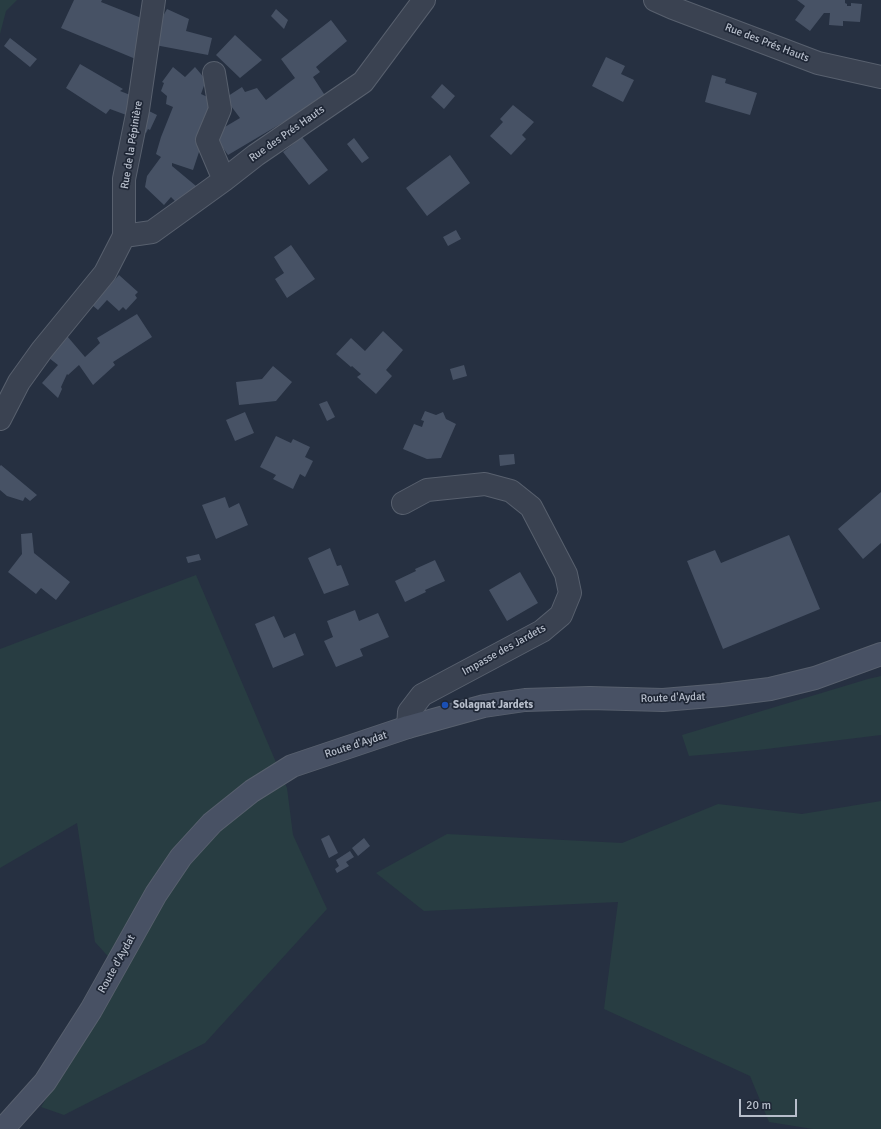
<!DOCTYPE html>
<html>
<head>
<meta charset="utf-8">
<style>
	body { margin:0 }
	#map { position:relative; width:881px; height:1129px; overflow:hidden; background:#263041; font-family:Signika,sans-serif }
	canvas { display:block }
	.scale { position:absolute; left:739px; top:1099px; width:58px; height:18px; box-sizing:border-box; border:2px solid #b7becb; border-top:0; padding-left:5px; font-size:12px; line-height:14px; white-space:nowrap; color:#b7becb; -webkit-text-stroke:3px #1f2736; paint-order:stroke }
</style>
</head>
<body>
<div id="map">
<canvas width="881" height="1129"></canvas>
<div class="scale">20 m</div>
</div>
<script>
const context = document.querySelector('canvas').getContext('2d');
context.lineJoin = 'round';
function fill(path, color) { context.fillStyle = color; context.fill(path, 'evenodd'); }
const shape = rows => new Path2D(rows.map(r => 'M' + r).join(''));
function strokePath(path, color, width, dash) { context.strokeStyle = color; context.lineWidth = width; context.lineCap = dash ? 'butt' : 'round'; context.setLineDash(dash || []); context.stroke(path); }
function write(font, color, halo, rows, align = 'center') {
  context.font = font + ' Signika,sans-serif'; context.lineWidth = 3.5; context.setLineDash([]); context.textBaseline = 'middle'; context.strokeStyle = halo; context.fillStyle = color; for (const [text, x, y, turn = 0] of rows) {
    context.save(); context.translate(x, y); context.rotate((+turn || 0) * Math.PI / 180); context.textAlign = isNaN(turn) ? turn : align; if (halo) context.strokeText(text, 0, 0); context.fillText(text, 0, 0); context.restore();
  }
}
fill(shape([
	[0,0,17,0,6,11,0,34],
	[196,575,287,788,293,835,327,909,205,1043,64,1115,41,1107,123,973,95,942,77,823,0,868,0,649],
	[881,676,881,735,758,750,689,756,682,735,868,679],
	[881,801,881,1129,813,1129,769,1122,750,1076,604,1009,618,902,424,911,376,873,447,834,622,843,718,804,802,814]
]), '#283d42');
fill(shape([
	[74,0,102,0,101,2,144,19,138,60,61,28],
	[797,0,845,0,845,3,847,4,847,6,851,6,851,3,862,4,860,22,843,21,843,26,829,25,830,13,824,13,810,31,795,20,805,6],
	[167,9,189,19,186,31,212,38,208,55,155,45,162,18],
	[276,9,288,20,284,29,271,16],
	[331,20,347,41,316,67,320,72,313,77,326,97,228,155,213,134,240,118,225,98,242,87,245,92,257,88,266,100,295,78,281,59],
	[235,35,262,60,240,78,216,55],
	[10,38,37,59,30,67,4,46],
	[606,57,625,66,621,74,634,80,623,102,592,86],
	[80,64,123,89,120,91,138,98,129,116,110,109,106,114,66,88],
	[173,67,185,77,195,67,206,80,201,94,214,100,199,144,199,152,193,170,172,163,172,166,196,186,178,204,171,197,164,205,145,187,147,176,161,157,156,154,161,137,173,107,166,104,167,96,161,91,164,83,162,82],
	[712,75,726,79,725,83,757,93,750,115,705,102],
	[442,84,455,96,444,109,431,97],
	[513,105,534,122,522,135,526,139,511,155,490,136,503,122,500,119],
	[147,110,157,115,150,130,148,129,146,133,139,130],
	[302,137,328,170,309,185,283,152],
	[354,138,369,158,362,163,347,144],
	[450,155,470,183,427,216,406,188],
	[456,230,461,239,448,246,443,237],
	[291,245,315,279,287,298,275,279,284,273,274,257],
	[119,275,138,292,135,295,137,298,126,310,123,307,119,311,107,300,98,310,92,305],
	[137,314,152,337,113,362,115,365,93,385,79,365,68,375,67,374,61,387,62,389,58,398,42,383,58,365,49,358,67,336,85,357,100,343,97,338],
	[383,331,403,350,386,370,392,376,376,394,357,377,361,374,352,366,351,367,336,354,351,338,365,351],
	[464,365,467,376,453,380,450,369],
	[273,366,292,382,276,401,239,405,236,382,262,379],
	[327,401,335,417,327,421,319,404],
	[425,411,436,415,443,412,446,419,456,424,441,458,427,459,403,449,414,424,422,427,424,421,421,420],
	[245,412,254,433,235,441,226,420],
	[276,436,291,443,293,439,310,447,305,457,313,461,305,477,300,474,293,489,273,479,276,475,260,467],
	[514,454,515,464,500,466,499,455],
	[1,465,37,495,30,501,25,497,23,501,7,496,0,490,0,466],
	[881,492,881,543,863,559,838,529],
	[225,497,229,508,239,503,248,525,216,539,202,505],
	[32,533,34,553,70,582,56,600,41,588,36,594,8,572,22,554,21,534],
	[789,535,820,609,723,649,687,561,715,550,721,563],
	[330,548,337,566,341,565,349,585,324,594,308,558],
	[199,554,201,560,188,563,186,557],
	[435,560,445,581,425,590,426,592,405,602,395,581,416,571,415,569],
	[520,572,538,603,507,621,489,590],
	[355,610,359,621,378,613,389,637,360,649,363,656,336,667,324,641,333,637,327,621],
	[274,616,284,638,295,633,304,655,273,668,255,624],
	[329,835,338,853,329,858,321,839],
	[364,838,370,846,358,856,352,848],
	[350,851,354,857,346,862,349,866,337,873,335,869,339,866,336,860]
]), '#475265');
const minor = shape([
	[655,0,673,8,818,63,881,77],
	[214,73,220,109,207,140,224,180],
	[124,236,152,232,224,180,256,155,363,82,424,0],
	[0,419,19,382,42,350,105,273,124,236,124,179,138,110,154,0],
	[403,503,427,490,485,484,511,491,531,507,566,574,570,593,561,615,542,631,422,695,409,712,408,727]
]);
const secondary = shape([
	[3,1129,45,1082,91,1010,156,894,181,857,212,823,252,791,292,766,408,727,484,706,525,700,590,698,663,700,722,695,770,689,815,678,881,654]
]);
strokePath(minor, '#58606e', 24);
strokePath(secondary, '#58606e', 24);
strokePath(minor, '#3a4251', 22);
strokePath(secondary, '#485164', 22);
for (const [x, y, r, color] of [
	[445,705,4,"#1a4fb4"]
]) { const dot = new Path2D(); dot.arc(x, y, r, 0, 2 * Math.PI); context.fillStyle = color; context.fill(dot); strokePath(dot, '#1f2736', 1.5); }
write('11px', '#b7becb', '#1f2736', [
	["Rue des Prés Hauts",767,43,21],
	["Rue des Prés Hauts",287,134,-35],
	["Rue de la Pépinière",132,145,-81],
	["Impasse des Jardets",504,650,-29],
	["Route d'Aydat",673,698,-2],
	["Route d'Aydat",356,745,-18],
	["Route d'Aydat",117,964,-61]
]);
write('bold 11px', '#b7becb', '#1f2736', [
	["Solagnat Jardets",453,705]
], 'left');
</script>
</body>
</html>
